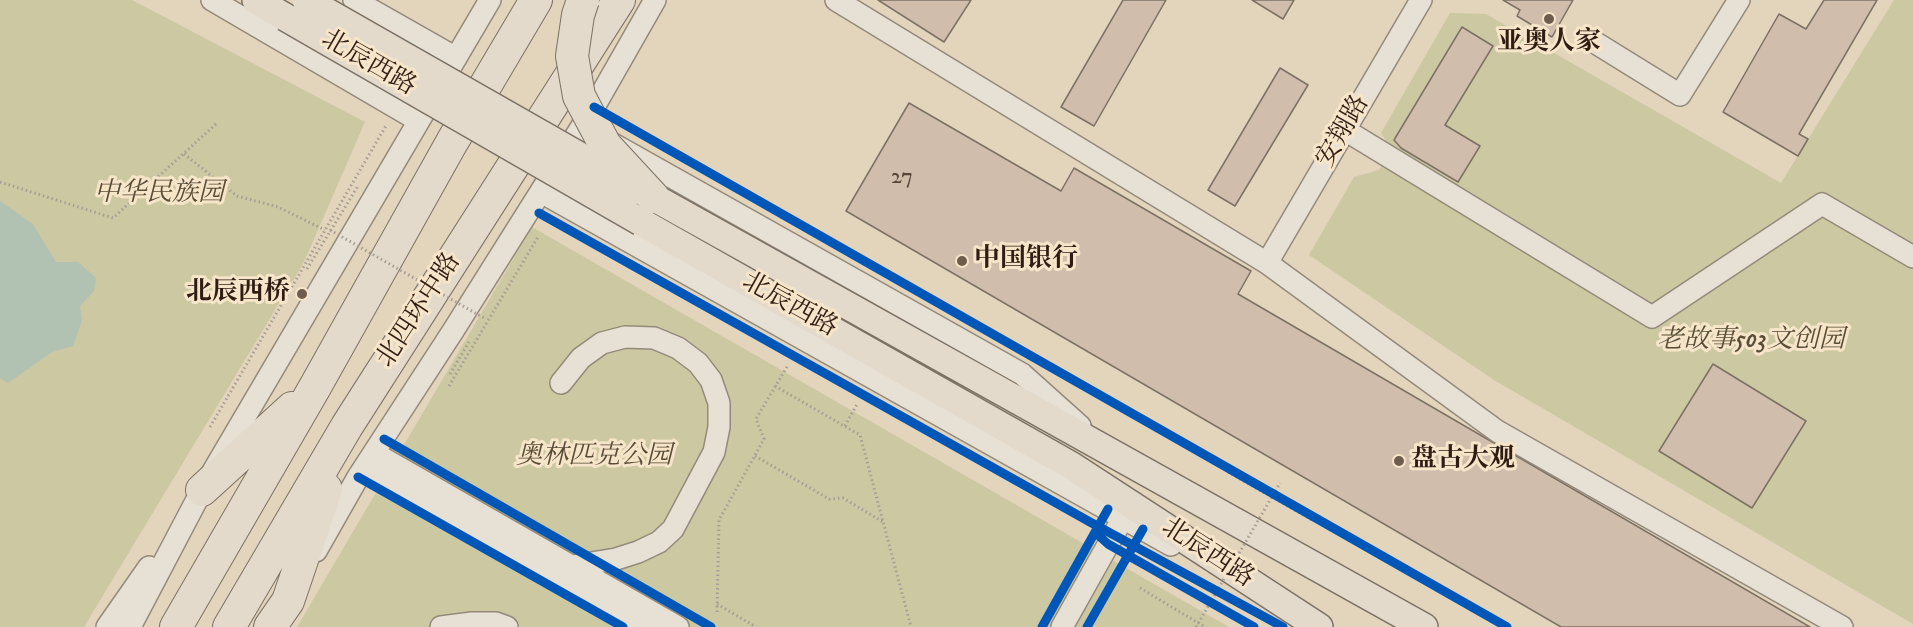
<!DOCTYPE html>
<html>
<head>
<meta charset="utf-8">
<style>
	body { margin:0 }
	canvas { display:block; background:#e3d4bc }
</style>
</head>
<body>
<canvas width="1913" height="627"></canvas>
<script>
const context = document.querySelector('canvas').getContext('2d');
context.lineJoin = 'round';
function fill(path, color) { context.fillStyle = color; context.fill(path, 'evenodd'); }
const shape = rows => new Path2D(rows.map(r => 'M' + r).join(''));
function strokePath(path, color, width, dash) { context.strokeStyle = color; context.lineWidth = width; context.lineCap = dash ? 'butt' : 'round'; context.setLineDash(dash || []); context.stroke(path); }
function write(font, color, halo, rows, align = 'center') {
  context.font = font + ' "IM FELL DW Pica","Noto Serif SC",serif'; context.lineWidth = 6; context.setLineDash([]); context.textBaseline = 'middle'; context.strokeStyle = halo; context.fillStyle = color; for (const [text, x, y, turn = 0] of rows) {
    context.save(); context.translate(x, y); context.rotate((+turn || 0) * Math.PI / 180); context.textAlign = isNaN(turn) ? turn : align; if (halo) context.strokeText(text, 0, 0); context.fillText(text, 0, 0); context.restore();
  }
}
fill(shape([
	[0,0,132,0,365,122,304,262,84,627,0,627],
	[1894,0,1913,0,1913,624,1494,380,1309,255,1354,177,1379,170,1392,150,1381,133,1450,13,1486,14,1781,183],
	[532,227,1229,627,297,627]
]), '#ccc8a1');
fill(shape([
	[0,201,33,224,56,262,78,262,96,278,94,291,80,306,82,321,73,346,52,352,8,383,0,378]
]), '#b1c1b2');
const building = shape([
	[878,0,971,0,944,42,878,0],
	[1123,0,1166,0,1094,126,1061,107,1123,0],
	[1252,0,1294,0,1283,19,1252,0],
	[1503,0,1573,0,1552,37,1517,16,1520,10,1503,0],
	[1824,0,1877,0,1799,134,1808,139,1798,156,1723,112,1779,14,1806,29,1824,0],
	[1462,27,1493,46,1445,125,1480,146,1458,182,1401,148,1394,140,1462,27],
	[1280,68,1308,85,1235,206,1208,190,1280,68],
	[909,103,1061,191,1074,168,1251,271,1238,294,1810,627,1561,627,846,211,909,103],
	[1713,364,1806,421,1752,508,1659,451,1713,364]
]);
fill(building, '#d0bdac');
strokePath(building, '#7b7165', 1.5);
const minor = shape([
	[212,0,419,121],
	[354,0,456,58],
	[836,0,1267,263,1497,431,1842,627],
	[1591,40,1680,95,1739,0],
	[1345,130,1652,317,1822,204,1913,257],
	[613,144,1022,374,1080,426],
	[541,192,1171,545],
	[1267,263,1421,0],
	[561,383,581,358,602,343,625,337,654,338,678,348,698,363,711,380,719,403,719,427,714,452,673,529,659,542,638,552,616,559,572,566],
	[374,453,678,627],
	[364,469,647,627],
	[316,551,358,477,453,331,594,107,655,0],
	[107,627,149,567],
	[130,627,202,490,490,0],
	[441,627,472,623,496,623,507,627],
	[1062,627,1123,518]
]);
const major = shape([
	[256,0,285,17],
	[653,197,1424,627],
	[641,222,1072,466,1319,627]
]);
const highway = shape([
	[202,490,292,408],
	[176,627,315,387,452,142,536,0],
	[229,627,347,426,619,0],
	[270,627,288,601,326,489]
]);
strokePath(minor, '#948a7b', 24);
strokePath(major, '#7b7165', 30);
strokePath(highway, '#7b7165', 34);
strokePath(shape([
	[184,154,237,196,278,207,325,230],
	[0,182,113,218,217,123],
	[307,269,358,186],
	[450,374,469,342],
	[449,386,538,237],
	[775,386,860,435,911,627],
	[845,426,857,404],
	[210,427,387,124],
	[755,456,829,499,843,498,883,522],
	[1228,472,1312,520],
	[1140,561,1254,627],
	[1140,588,1205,627],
	[717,604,756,627],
	[717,612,719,520,764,439,756,419,788,365]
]), '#a69e94', 3, [1.5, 3]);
strokePath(minor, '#e7e0d4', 21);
strokePath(major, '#e3dacc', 27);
strokePath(highway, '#e3dacc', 32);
const majorBridge = shape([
	[306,0,641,191],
	[285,17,641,222]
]);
const highwayBridge = shape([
	[583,0,578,15,572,56,579,96,605,145,653,197]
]);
strokePath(majorBridge, '#7b7165', 30, []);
strokePath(highwayBridge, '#7b7165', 34, []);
strokePath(shape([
	[330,230,484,318],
	[1196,627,1280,483]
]), '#a69e94', 3, [1.5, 3]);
strokePath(majorBridge, '#e3dacc', 27);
strokePath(highwayBridge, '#e3dacc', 32);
strokePath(shape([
	[594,107,1507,627],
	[539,213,1090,522,1283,627],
	[384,439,711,627],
	[358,477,623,627],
	[1097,534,1108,544,1254,627],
	[1042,627,1108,509],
	[1087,627,1143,529]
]), '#0057b8', 9);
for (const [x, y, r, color] of [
	[1549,19,6,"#6e5d4f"],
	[962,261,6,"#6e5d4f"],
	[302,294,6,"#6e5d4f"],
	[1399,461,6,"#6e5d4f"]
]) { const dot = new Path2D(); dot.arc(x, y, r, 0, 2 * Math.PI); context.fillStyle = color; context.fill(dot); strokePath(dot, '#f7e5c9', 2); }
write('22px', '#57453a', null, [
	["27",902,178]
]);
write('bold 26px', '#2f1d14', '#f7e5c9', [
	["亚奥人家",1549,44,"center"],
	["中国银行",974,261],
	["北辰西桥",290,294,"right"],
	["盘古大观",1411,461]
], 'left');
write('26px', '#2f1d14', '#f7e5c9', [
	["北辰西路",368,64,30],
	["安翔路",1344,132,-60],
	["北辰西路",789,306,29],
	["北四环中路",420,311,-57],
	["北辰西路",1207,554,33]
]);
write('italic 26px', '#584e38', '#f7e5c9', [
	["中华民族园",159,195],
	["老故事503文创园",1751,342],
	["奥林匹克公园",594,458]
]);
</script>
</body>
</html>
